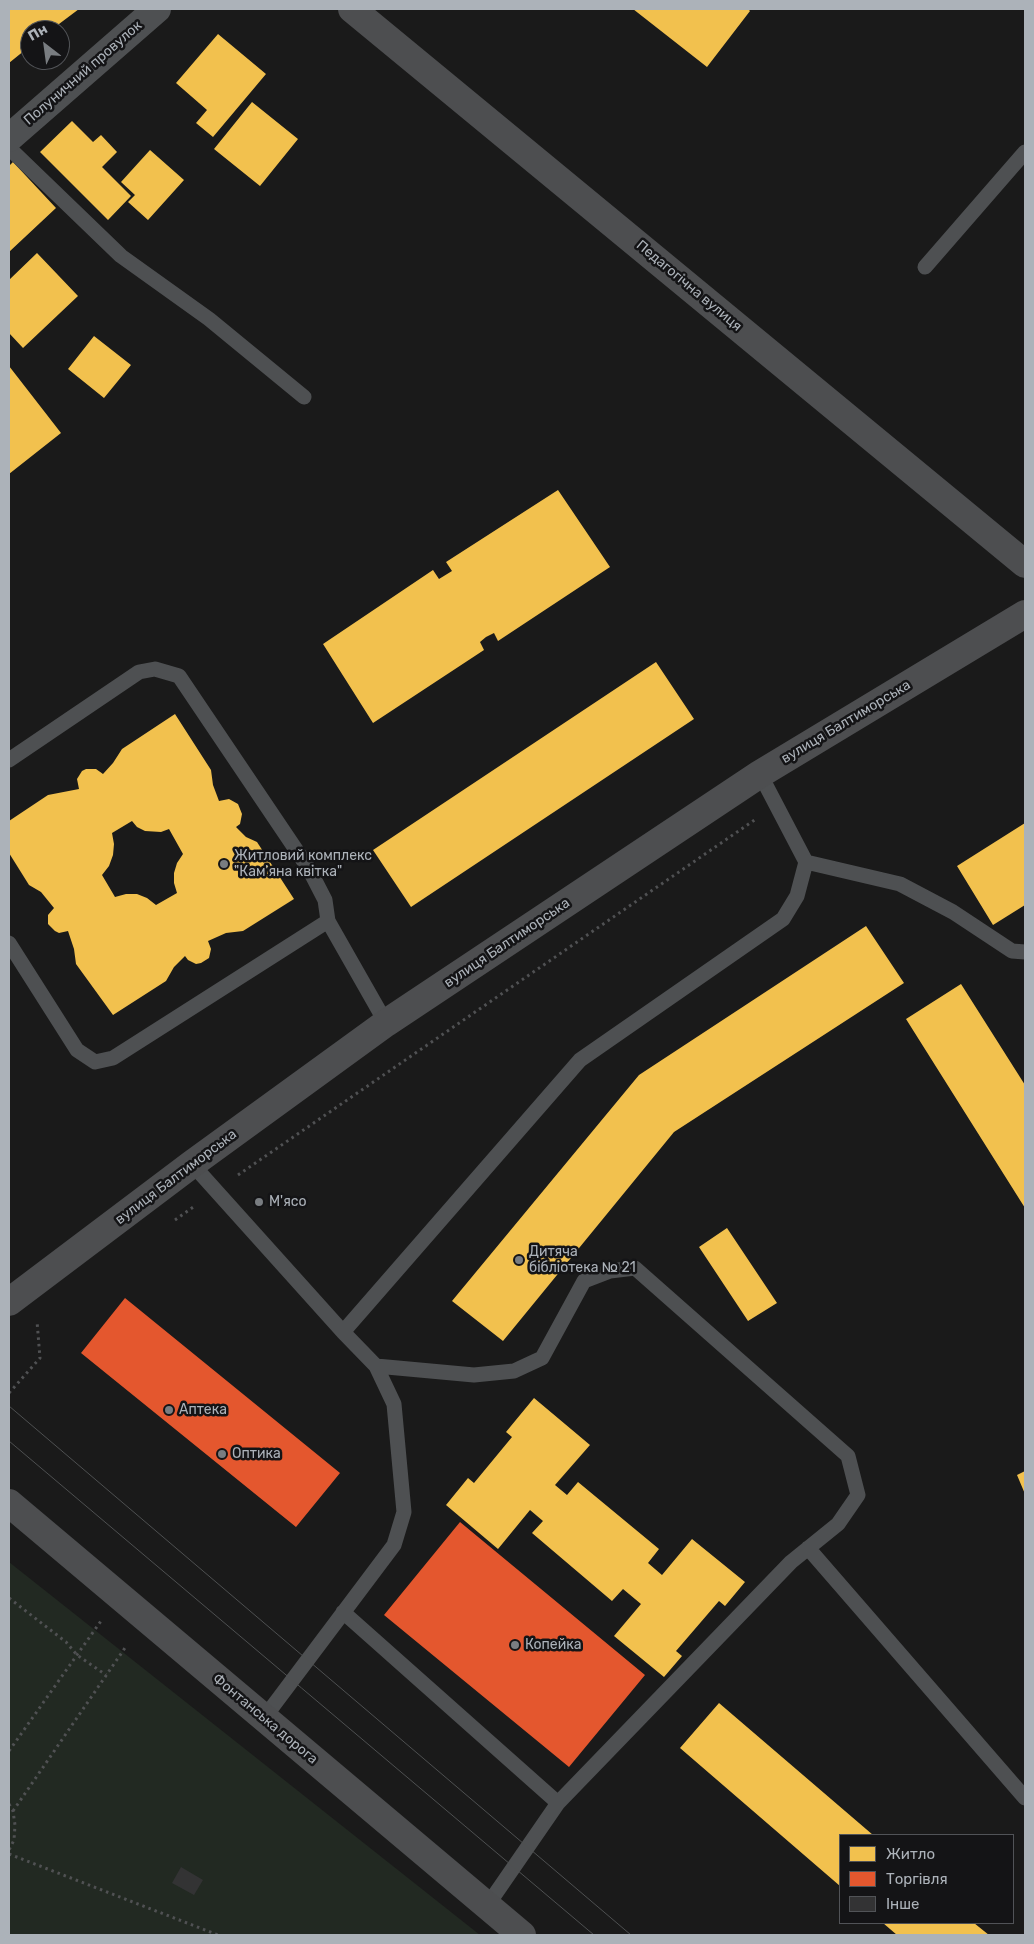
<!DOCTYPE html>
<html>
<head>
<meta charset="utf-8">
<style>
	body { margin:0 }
	#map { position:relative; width:1034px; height:1944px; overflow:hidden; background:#1a1a1a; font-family:Rubik,sans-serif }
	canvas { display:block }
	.frame { position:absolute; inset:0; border:10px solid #acb2b9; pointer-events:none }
	.legend { position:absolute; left:839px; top:1834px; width:175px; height:90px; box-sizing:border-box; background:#141416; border:1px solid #515357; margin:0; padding:6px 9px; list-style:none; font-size:15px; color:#acb2b9 }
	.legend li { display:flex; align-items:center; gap:10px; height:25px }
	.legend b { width:25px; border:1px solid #515357 }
	.north { position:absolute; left:20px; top:20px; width:50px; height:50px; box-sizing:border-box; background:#141416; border:1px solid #515357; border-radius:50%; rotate:330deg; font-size:14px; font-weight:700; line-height:20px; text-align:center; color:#acb2b9 }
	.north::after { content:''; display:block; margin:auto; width:18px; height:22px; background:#797d81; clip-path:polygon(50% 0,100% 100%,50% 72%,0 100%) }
</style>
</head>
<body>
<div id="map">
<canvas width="1034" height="1944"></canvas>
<div class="frame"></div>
<ul class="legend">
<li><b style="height:14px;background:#f2c14e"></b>Житло</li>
<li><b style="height:14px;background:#e4572e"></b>Торгівля</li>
<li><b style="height:14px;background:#333334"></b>Інше</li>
</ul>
<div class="north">Пн</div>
</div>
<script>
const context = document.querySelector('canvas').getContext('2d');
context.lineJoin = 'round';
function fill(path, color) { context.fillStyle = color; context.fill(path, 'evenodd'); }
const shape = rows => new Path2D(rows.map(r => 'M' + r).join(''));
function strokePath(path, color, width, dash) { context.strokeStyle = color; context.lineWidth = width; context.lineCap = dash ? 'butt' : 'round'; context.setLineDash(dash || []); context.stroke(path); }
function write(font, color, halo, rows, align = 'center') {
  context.font = font + ' Rubik,sans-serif'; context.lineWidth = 5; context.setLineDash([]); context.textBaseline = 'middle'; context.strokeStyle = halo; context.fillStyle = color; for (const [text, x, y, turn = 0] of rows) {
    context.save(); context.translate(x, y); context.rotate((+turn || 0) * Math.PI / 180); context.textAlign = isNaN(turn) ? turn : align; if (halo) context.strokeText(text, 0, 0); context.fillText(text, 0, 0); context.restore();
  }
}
fill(shape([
	[9,1562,480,1935,9,1935]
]), '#222922');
fill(shape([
	[9,9,79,9,51,30,30,30,30,46,9,63],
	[633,9,748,9,750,11,707,67],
	[218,34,266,74,213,137,196,123,207,110,176,83],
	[252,102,298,139,260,186,214,149],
	[72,121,93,142,101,135,117,152,102,167,131,196,108,220,40,152],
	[150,150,184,180,148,220,128,202,135,195,121,182],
	[13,162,56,208,9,252,9,166],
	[37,253,78,296,23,348,9,333,9,280],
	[94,336,131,365,104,398,68,369],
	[9,366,61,433,9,474],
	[558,490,610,567,498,641,494,633,486,637,480,642,484,650,373,723,323,644,433,570,439,579,452,571,446,562],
	[656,662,694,719,411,907,373,850],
	[175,714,211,770,213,785,219,801,229,799,238,804,242,814,240,824,236,827,246,837,257,842,294,899,243,931,226,933,208,941,211,949,209,958,201,963,196,964,188,960,185,956,174,967,166,981,113,1015,76,964,74,949,68,931,59,933,55,931,48,924,48,915,54,908,41,892,29,885,9,853,9,821,48,795,79,789,77,779,82,771,86,769,96,769,103,774,113,763,122,749],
	[132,821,137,827,145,831,161,832,169,829,183,854,177,863,174,873,174,883,177,893,156,905,147,898,137,894,126,894,115,897,102,875,109,866,113,855,114,844,112,833],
	[1025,823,1025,905,993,925,957,866],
	[866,926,904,983,674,1132,503,1341,452,1301,639,1075],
	[961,984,1025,1085,1025,1208,906,1019],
	[727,1228,777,1303,748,1321,699,1247],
	[534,1398,590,1445,555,1485,567,1495,578,1482,659,1549,648,1563,662,1575,692,1539,745,1582,725,1606,719,1601,676,1651,682,1656,664,1677,614,1636,641,1604,623,1589,612,1601,532,1533,543,1521,530,1510,498,1549,446,1505,468,1478,474,1483,512,1437,506,1432],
	[1025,1471,1025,1494,1017,1475],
	[719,1703,873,1835,840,1835,840,1886,680,1748],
	[883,1923,974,1923,989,1935,897,1935]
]), '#f2c14e');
fill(shape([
	[125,1298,340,1473,296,1527,81,1353],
	[460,1522,645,1675,569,1767,384,1615]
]), '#e4572e');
fill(shape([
	[181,1867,203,1880,194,1895,172,1883]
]), '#333334');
strokePath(shape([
	[238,1175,756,819],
	[175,1220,196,1205],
	[9,1393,40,1358,37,1321],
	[9,1598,66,1642,77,1655,106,1675],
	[9,1751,101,1621],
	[9,1804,13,1811,15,1825,14,1840,9,1850],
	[13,1811,127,1645],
	[9,1854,218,1935]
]), '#505153', 3, [2.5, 4]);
strokePath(shape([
	[9,148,121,256,209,319,304,397],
	[925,267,1025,152],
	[9,760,139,672,155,669,179,676,309,869,325,900,328,921,386,1023],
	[806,862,900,884,953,912,1012,951,1025,952],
	[9,943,77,1050,95,1062,113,1058,328,921],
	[192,1164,343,1332,376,1366,394,1404,404,1512,394,1545,264,1718],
	[343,1332,580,1060,783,919,797,896,806,862,760,774],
	[376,1366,474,1375,514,1371,542,1358,584,1281,610,1271,635,1268,848,1456,858,1495,838,1524,791,1562,558,1803,487,1906],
	[808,1548,1025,1798],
	[343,1612,558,1803]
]), '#4e5052', 15);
strokePath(shape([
	[9,138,157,9]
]), '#4e5052', 28);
strokePath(shape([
	[352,9,1025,564],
	[9,1302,192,1164,386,1023,760,774,1025,614],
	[9,1503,522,1935]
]), '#4d4e50', 28);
strokePath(shape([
	[9,1406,631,1935],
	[9,1441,594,1935]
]), '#4e5051', 1);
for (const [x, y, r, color] of [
	[224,864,5,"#797d81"],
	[259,1202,5,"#797d81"],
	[519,1260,5,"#797d81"],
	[169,1410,5,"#797d81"],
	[222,1454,5,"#797d81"],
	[515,1645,5,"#797d81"]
]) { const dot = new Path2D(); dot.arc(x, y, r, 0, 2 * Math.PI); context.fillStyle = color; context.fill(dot); strokePath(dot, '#141416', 2); }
write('14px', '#acb2b9', '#141416', [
	["Полуничний провулок",83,73,-41],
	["Педагогічна вулиця",689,286,40],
	["вулиця Балтиморська",846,722,-31],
	["вулиця Балтиморська",507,943,-34],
	["вулиця Балтиморська",176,1177,-37],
	["Фонтанська дорога",265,1719,40]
]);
write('14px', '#acb2b9', '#141416', [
	["Житловий комплекс",234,856],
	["\"Кам'яна квітка\"",234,872],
	["М'ясо",269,1202],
	["Дитяча",529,1252],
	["бібліотека № 21",529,1268],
	["Аптека",179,1410],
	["Оптика",232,1454],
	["Копейка",525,1645]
], 'left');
</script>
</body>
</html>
